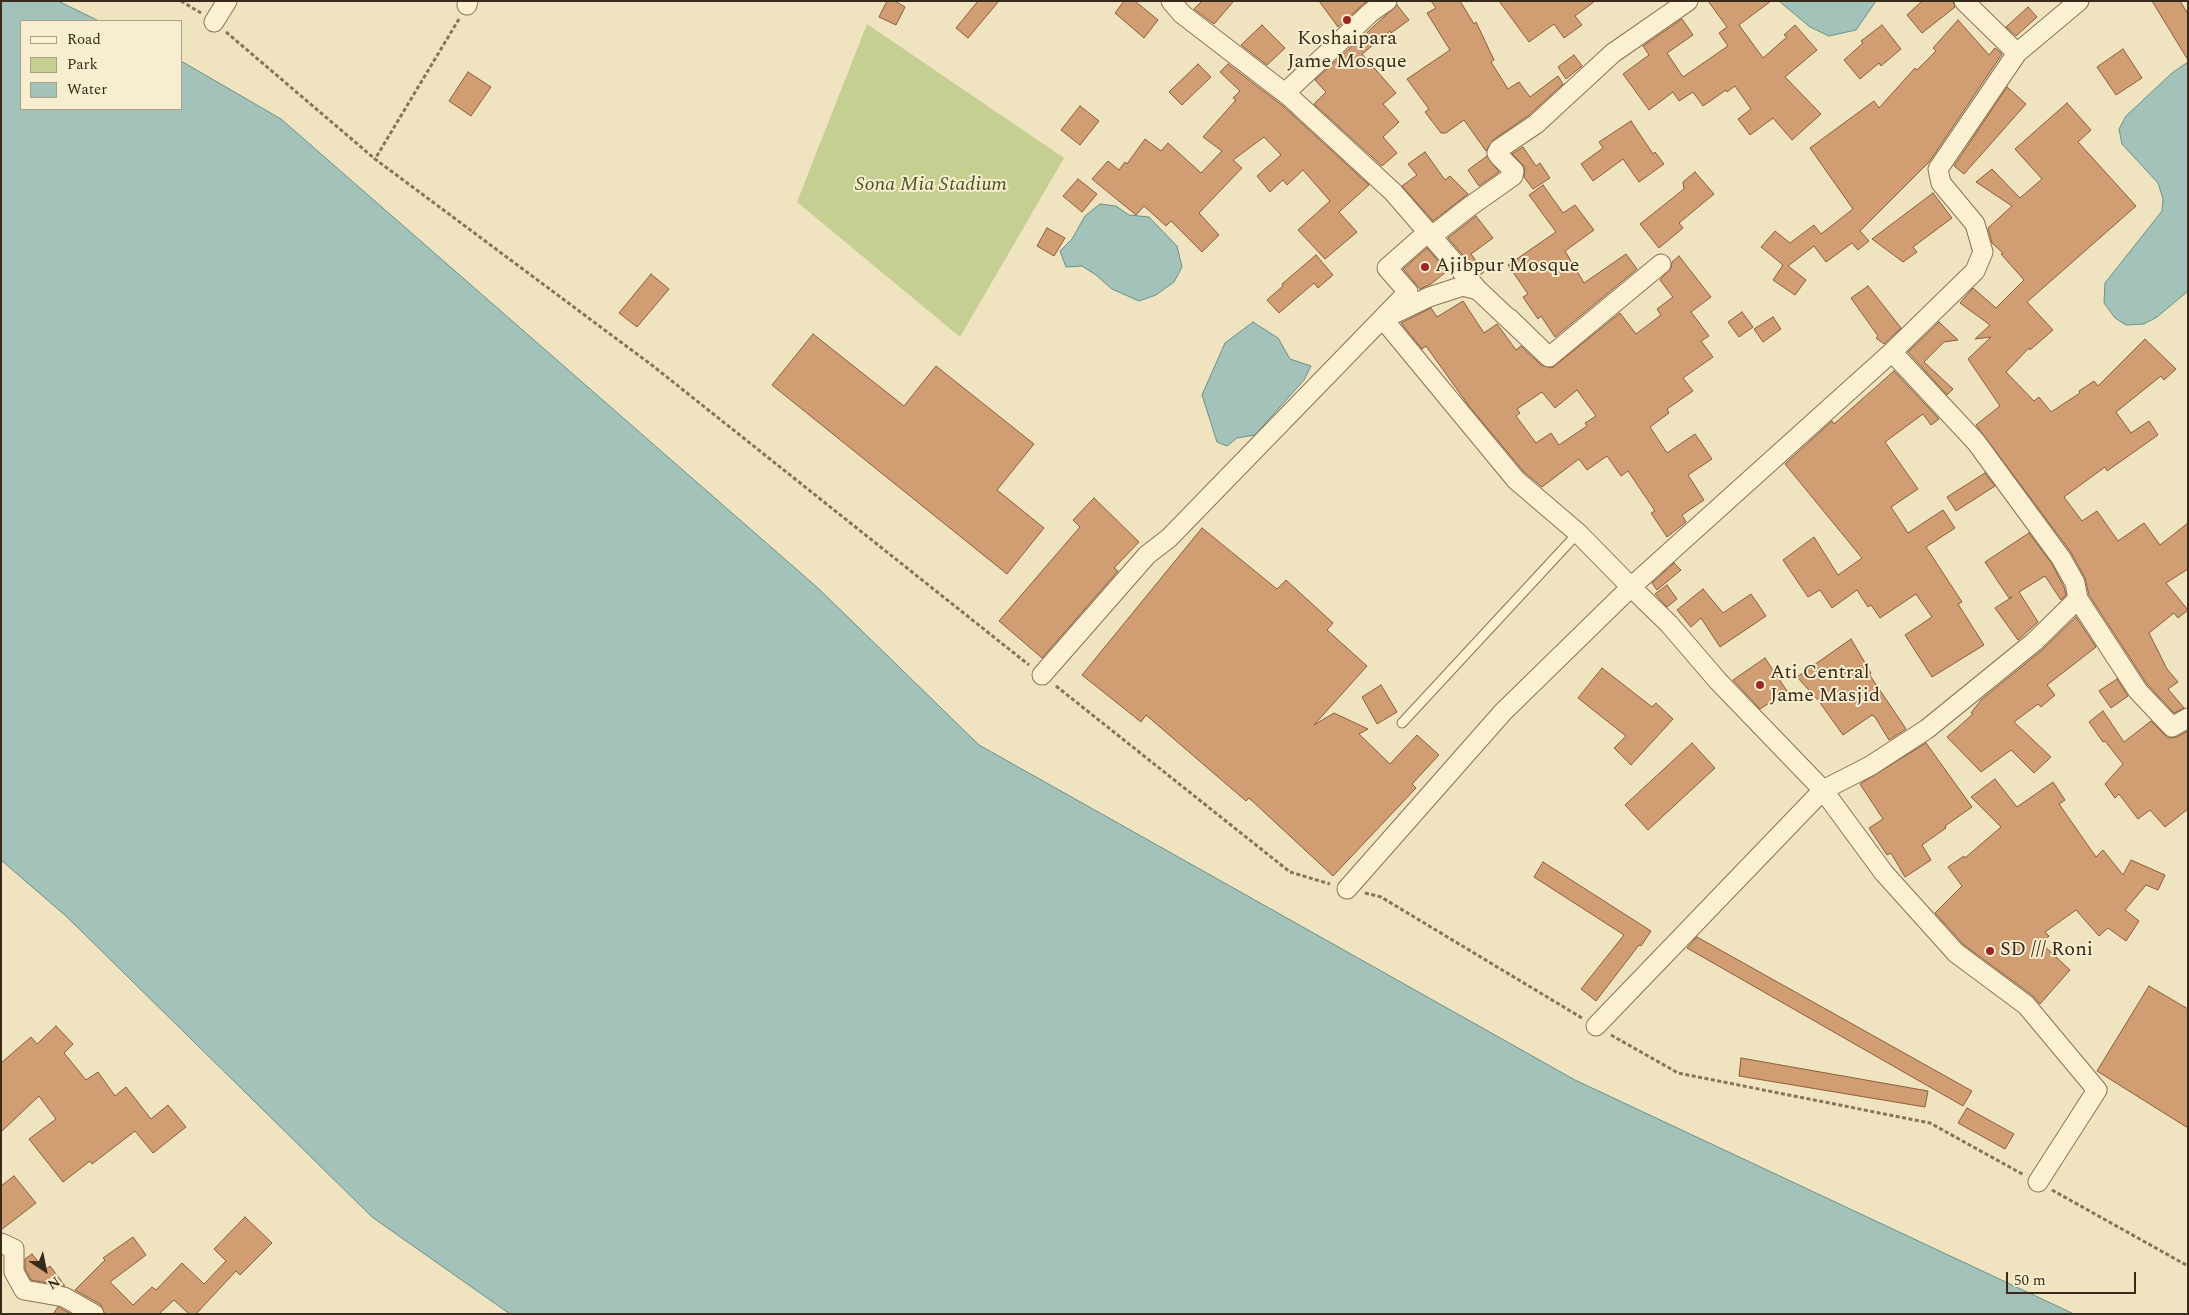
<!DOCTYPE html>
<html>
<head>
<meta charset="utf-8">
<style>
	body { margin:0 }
	#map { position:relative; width:2189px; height:1315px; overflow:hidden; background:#f0e3bf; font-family:Spectral,serif }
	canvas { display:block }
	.frame { position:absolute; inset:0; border:2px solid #382b1c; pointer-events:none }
	.legend { position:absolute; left:20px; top:20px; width:162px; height:90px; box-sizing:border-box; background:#f7edcf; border:1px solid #ab9f87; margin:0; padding:6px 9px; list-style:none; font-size:15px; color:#382b1c }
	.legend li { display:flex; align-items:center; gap:10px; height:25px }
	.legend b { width:25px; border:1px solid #ab9f87 }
	.north { position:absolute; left:20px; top:1245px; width:50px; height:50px; -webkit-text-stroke:4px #f7edcf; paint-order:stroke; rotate:146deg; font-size:14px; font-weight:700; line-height:20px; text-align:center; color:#382b1c }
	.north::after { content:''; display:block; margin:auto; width:18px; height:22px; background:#382b1c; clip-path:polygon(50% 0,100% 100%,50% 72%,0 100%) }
	.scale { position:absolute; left:2006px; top:1272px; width:130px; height:22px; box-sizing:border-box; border:2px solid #382b1c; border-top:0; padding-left:6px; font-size:15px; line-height:18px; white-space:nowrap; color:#382b1c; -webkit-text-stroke:4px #f7edcf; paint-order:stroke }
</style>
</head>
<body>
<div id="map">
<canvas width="2189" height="1315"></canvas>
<div class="frame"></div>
<ul class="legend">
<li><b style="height:6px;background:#fbf0d2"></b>Road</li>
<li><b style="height:14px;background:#c6cf92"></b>Park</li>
<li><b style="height:14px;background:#a2c2ba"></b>Water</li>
</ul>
<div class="north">N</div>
<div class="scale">50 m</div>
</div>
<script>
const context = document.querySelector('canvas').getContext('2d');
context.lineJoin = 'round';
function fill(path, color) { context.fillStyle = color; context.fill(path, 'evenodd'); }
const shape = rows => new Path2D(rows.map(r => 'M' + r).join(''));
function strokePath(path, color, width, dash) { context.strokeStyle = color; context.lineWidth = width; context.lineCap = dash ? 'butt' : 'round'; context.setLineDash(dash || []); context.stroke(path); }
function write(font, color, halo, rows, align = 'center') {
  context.font = font + ' Spectral,serif'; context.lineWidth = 4; context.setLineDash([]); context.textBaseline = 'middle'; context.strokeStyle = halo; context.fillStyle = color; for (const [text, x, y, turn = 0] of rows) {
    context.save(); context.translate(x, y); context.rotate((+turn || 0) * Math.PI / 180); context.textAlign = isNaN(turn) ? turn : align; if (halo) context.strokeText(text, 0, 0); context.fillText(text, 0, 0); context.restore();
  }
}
fill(shape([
	[867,24,1064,158,960,337,797,202]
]), '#c6cf92');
const water = shape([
	[1,1,58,1,99,21,21,21,21,109,181,109,181,61,281,119,819,589,979,745,1575,1080,2074,1314,510,1314,372,1217,67,917,1,860,1,1],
	[1779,1,1876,1,1856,30,1829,36,1810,27,1779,1],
	[2188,62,2188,291,2157,317,2144,324,2126,325,2115,318,2104,303,2105,283,2162,211,2163,199,2158,183,2122,144,2119,129,2126,116,2172,73,2188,62],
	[1100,204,1116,206,1129,215,1149,217,1177,246,1182,267,1174,282,1156,295,1139,301,1112,289,1096,275,1082,266,1066,267,1060,251,1072,239,1085,216,1100,204],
	[1253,322,1278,338,1290,359,1311,366,1304,380,1255,435,1237,438,1227,446,1217,442,1202,395,1225,343,1253,322]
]);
fill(water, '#a2c2ba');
strokePath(water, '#699088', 1);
const building = shape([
	[887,1,895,1,905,7,896,25,879,17,887,1],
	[978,1,999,1,968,38,956,28,978,1],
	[1124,1,1135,1,1158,20,1144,38,1115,13,1124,1],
	[1202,1,1234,1,1214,24,1194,9,1202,1],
	[1319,1,1367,1,1338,27,1319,1],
	[1431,1,1460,1,1474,24,1476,22,1494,60,1491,62,1508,89,1519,82,1530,97,1558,76,1563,84,1529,115,1493,140,1486,151,1464,120,1446,133,1441,133,1425,112,1429,109,1407,79,1450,50,1427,13,1436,8,1431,1],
	[1499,1,1595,1,1575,16,1582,25,1564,38,1554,24,1529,42,1499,1],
	[1708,1,1771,1,1739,25,1763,58,1787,37,1784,35,1795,25,1817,50,1785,77,1821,114,1792,140,1773,118,1750,135,1738,119,1751,109,1735,86,1727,92,1726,90,1703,106,1693,92,1679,101,1673,92,1649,110,1623,74,1649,55,1643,46,1682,19,1693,35,1667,53,1683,77,1728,46,1719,33,1727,27,1708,1],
	[1922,1,1953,1,1955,7,1922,33,1907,15,1922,1],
	[2152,1,2180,1,2188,14,2188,60,2152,1],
	[1397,5,1409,20,1391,33,1390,31,1362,54,1396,93,1383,104,1399,122,1383,137,1397,153,1382,166,1314,104,1326,92,1315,80,1397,5],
	[2028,7,2037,17,2016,36,2006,27,2028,7],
	[1958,20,1989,55,1995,48,2002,54,1929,162,1860,231,1869,241,1858,250,1852,243,1826,262,1814,246,1788,266,1806,280,1795,295,1773,280,1783,265,1761,247,1775,231,1790,243,1814,225,1821,234,1853,209,1810,148,1874,101,1879,108,1915,68,1917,70,1936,51,1933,48,1958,20],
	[1262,25,1285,48,1267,65,1241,45,1262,25],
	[1882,25,1901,49,1881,66,1879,63,1860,79,1844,60,1863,43,1861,41,1882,25],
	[2123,49,2142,78,2116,95,2097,67,2123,49],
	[1574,55,1582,66,1566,79,1558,67,1574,55],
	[1198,64,1211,77,1182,105,1169,92,1198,64],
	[1228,64,1283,106,1369,185,1339,212,1357,232,1325,259,1298,230,1330,201,1303,170,1287,185,1283,180,1270,192,1257,176,1281,155,1264,137,1233,160,1242,168,1199,213,1219,235,1202,252,1171,221,1166,226,1144,206,1136,215,1092,179,1108,161,1119,170,1125,162,1127,164,1145,139,1161,151,1168,143,1201,173,1222,151,1203,137,1236,100,1233,98,1240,91,1220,72,1228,64],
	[468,72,491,87,471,116,449,101,468,72],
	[2007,87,2026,104,1964,174,1954,166,2007,87],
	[2067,103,2091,130,2078,142,2136,206,2027,302,2053,330,2030,350,2029,348,2006,372,2034,401,2039,397,2051,412,2080,393,2079,391,2094,381,2098,386,2145,339,2176,369,2164,380,2161,376,2116,412,2131,433,2149,421,2158,435,2107,471,2105,467,2064,497,2082,521,2097,511,2118,541,2144,523,2160,545,2188,523,2188,569,2166,583,2188,610,2178,618,2174,613,2149,633,2167,669,2178,682,2168,689,2184,708,2174,713,2147,684,2089,595,2085,578,2070,551,1976,425,2000,406,1968,359,1991,337,1975,339,1990,325,1960,303,1973,288,1996,308,2024,280,2001,254,2003,253,1992,243,1988,228,2012,206,1976,182,1992,169,2020,198,2042,179,2015,149,2067,103],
	[1080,106,1099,121,1080,145,1061,130,1080,106],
	[1631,121,1653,154,1655,152,1664,164,1639,182,1623,159,1593,181,1581,164,1603,148,1599,142,1631,121],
	[1523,147,1536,166,1540,163,1550,178,1533,189,1524,177,1525,167,1512,154,1523,147],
	[1425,152,1445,180,1450,176,1468,194,1433,221,1402,186,1417,175,1408,164,1425,152],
	[1487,156,1499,172,1479,186,1468,170,1487,156],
	[1695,172,1714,194,1679,223,1683,228,1659,248,1640,224,1684,189,1683,182,1695,172],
	[1078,179,1097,194,1082,212,1063,196,1078,179],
	[1543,185,1563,213,1575,205,1594,230,1565,251,1584,283,1626,254,1637,269,1555,337,1541,316,1538,319,1523,297,1528,294,1508,265,1556,232,1529,195,1543,185],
	[1933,193,1952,218,1913,247,1917,252,1903,262,1872,239,1933,193],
	[1476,216,1493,238,1471,254,1484,272,1480,275,1448,238,1476,216],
	[1047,228,1065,238,1054,256,1037,246,1047,228],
	[1427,248,1447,271,1431,284,1420,289,1403,269,1427,248],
	[1316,255,1333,275,1318,288,1314,283,1279,313,1267,300,1283,286,1282,284,1316,255],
	[1679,256,1711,297,1691,312,1709,336,1701,341,1713,357,1683,378,1693,391,1667,409,1669,413,1650,427,1667,453,1695,434,1712,459,1688,475,1704,500,1682,515,1686,522,1667,537,1651,513,1655,511,1628,471,1621,476,1607,456,1587,470,1579,459,1542,487,1524,472,1469,406,1426,346,1422,349,1401,323,1431,308,1437,317,1463,301,1484,333,1497,324,1516,350,1521,346,1541,365,1552,368,1620,313,1636,334,1661,315,1657,309,1673,297,1660,280,1671,268,1672,262,1679,256],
	[1577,390,1596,416,1585,423,1587,426,1559,445,1551,433,1536,443,1516,416,1520,413,1517,409,1542,392,1555,408,1577,390],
	[651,274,669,289,637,327,619,313,651,274],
	[1868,286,1901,328,1884,344,1876,338,1878,336,1851,298,1868,286],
	[1742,312,1753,327,1739,337,1728,322,1742,312],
	[1773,317,1781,329,1763,342,1754,329,1773,317],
	[1939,322,1958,340,1944,342,1924,362,1953,389,1947,395,1908,352,1939,322],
	[813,334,904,406,936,366,1034,444,997,490,1044,528,1007,574,772,385,813,334],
	[1894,371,1939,419,1931,425,1923,414,1885,442,1918,489,1891,507,1908,533,1943,510,1955,528,1926,547,1962,602,1958,604,1984,645,1932,677,1905,635,1932,617,1916,594,1880,618,1871,605,1868,607,1857,590,1832,608,1820,590,1808,597,1783,560,1814,537,1838,575,1862,558,1785,464,1832,421,1834,424,1894,371],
	[1985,473,1995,486,1956,511,1947,497,1985,473],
	[1094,498,1139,542,1114,568,1118,571,1042,658,999,621,1080,527,1073,520,1094,498],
	[1202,528,1277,589,1286,580,1333,623,1327,630,1367,666,1314,725,1334,713,1368,729,1359,734,1390,764,1417,735,1439,755,1412,784,1416,788,1333,876,1249,798,1246,801,1146,715,1141,722,1082,675,1202,528],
	[2029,533,2052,564,2064,587,2066,595,2061,600,2045,576,2019,592,2038,622,2018,640,1995,608,2012,597,2009,598,1985,562,2029,533],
	[1674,563,1681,570,1657,590,1652,583,1674,563],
	[1667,585,1677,599,1667,607,1655,594,1667,585],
	[1703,589,1723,613,1751,594,1766,616,1720,647,1701,618,1691,627,1677,610,1703,589],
	[2076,617,2096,647,2047,685,2055,695,2041,707,2038,704,2014,722,2051,757,2034,773,2011,750,1981,772,1947,737,1973,714,1971,713,1981,700,2041,651,2076,617],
	[1851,639,1871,673,1869,674,1906,729,1889,740,1875,717,1872,715,1843,735,1818,700,1797,677,1851,639],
	[1765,658,1787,691,1760,709,1733,680,1765,658],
	[1602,668,1652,707,1656,703,1673,719,1631,765,1614,748,1626,736,1578,698,1602,668],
	[2117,679,2128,696,2111,708,2099,691,2117,679],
	[1381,685,1397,712,1377,724,1362,697,1381,685],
	[2103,711,2124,742,2151,721,2168,738,2177,737,2188,731,2188,809,2165,827,2150,810,2138,819,2119,794,2115,798,2105,784,2123,764,2105,741,2103,742,2089,722,2103,711],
	[1692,743,1715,768,1648,830,1625,805,1692,743],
	[1926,743,1972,807,1945,826,1946,828,1922,845,1931,860,1905,877,1891,853,1887,855,1869,828,1883,819,1860,784,1926,743],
	[1995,779,2017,807,2053,782,2065,800,2059,804,2096,857,2103,850,2123,875,2131,860,2165,875,2158,890,2146,885,2125,910,2139,921,2126,941,2108,928,2099,936,2076,910,2045,932,2049,936,2042,944,2070,970,2040,1004,2033,996,1964,945,1935,913,1962,886,1948,867,1964,856,1965,858,2001,827,1971,797,1995,779],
	[1543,862,1651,931,1641,946,1639,945,1596,1001,1581,989,1624,935,1534,877,1543,862],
	[1697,937,1972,1091,1963,1106,1687,948,1697,937],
	[2149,986,2188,1009,2188,1128,2097,1071,2149,986],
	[56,1026,73,1044,64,1053,86,1080,98,1072,115,1096,126,1087,151,1119,168,1105,186,1127,153,1153,135,1131,92,1164,90,1161,63,1182,29,1139,56,1119,39,1096,1,1132,1,1063,31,1037,37,1044,56,1026],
	[1741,1058,1928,1091,1925,1107,1739,1076,1741,1058],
	[1967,1108,2014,1134,2005,1149,1958,1123,1967,1108],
	[14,1176,36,1203,1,1230,1,1186,14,1176],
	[245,1217,272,1243,240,1275,236,1271,196,1314,189,1314,174,1300,159,1314,105,1314,100,1304,75,1290,105,1260,103,1258,133,1237,146,1255,110,1282,133,1305,152,1287,156,1290,182,1263,204,1284,226,1261,214,1249,245,1217],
	[32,1254,45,1270,50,1266,65,1286,31,1280,25,1269,25,1259,32,1254],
	[58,1307,60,1308,71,1314,53,1314,58,1307]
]);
fill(building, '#d19d72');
strokePath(building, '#8a5d3b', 1);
const lane = shape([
	[1402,723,1578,533]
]);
const street = shape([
	[1171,1,1182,14,1290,97,1393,192,1478,290],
	[1964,1,2017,53],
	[467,5,468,1],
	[214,22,227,1],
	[1285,93,1371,12,1387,1],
	[1432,236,1469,207,1513,176,1514,171,1499,156,1497,153,1499,149,1536,124,1613,53,1688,1],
	[1509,318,1549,357,1478,290,1463,286,1429,297,1383,319,1516,480,1578,533,1631,587,1892,352,1975,271,1983,252,1975,224,1941,183,1938,169,2017,53,2079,1],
	[1892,352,1976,442,2061,558,2075,583,2078,599,2138,691,2172,727,2188,718],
	[1549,357,1661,264],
	[1042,675,1147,555,1169,538,1408,292,1387,268,1428,232],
	[1347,889,1503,712,1631,587,1669,624,1718,681,1823,790,1596,1026],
	[2038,1182,2097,1090,2026,1005,1956,953,1884,873,1823,790,1870,766,1927,729,2034,642,2078,599],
	[1,1243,14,1249,14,1272,24,1290,64,1297,94,1314]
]);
strokePath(lane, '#8a7356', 11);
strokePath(street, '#8a7356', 21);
strokePath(shape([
	[181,1,201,13],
	[459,19,375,159,653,366,1029,665],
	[226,32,375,159],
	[1056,686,1290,872,1330,884],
	[1365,893,1381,897,1582,1018],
	[1611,1035,1678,1073,1930,1123,2024,1175],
	[2052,1190,2188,1266]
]), '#8a7356', 3, [4, 2.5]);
strokePath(lane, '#fbf0d2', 9);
strokePath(street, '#fbf0d2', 19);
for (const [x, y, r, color] of [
	[1347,20,5,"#9c2623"],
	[1425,267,5,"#9c2623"],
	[1760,685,5,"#9c2623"],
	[1990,951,5,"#9c2623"]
]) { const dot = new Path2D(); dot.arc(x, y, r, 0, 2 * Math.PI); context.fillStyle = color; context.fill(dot); strokePath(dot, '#f7edcf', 2); }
write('20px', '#382b1c', '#f7edcf', [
	["Koshaipara",1347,40,"center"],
	["Jame Mosque",1347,63,"center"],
	["Ajibpur Mosque",1435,267],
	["Ati Central",1770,674],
	["Jame Masjid",1770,697],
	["SD /// Roni",2000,951]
], 'left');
write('italic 20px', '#475621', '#f7edcf', [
	["Sona Mia Stadium",931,186]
]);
</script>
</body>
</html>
